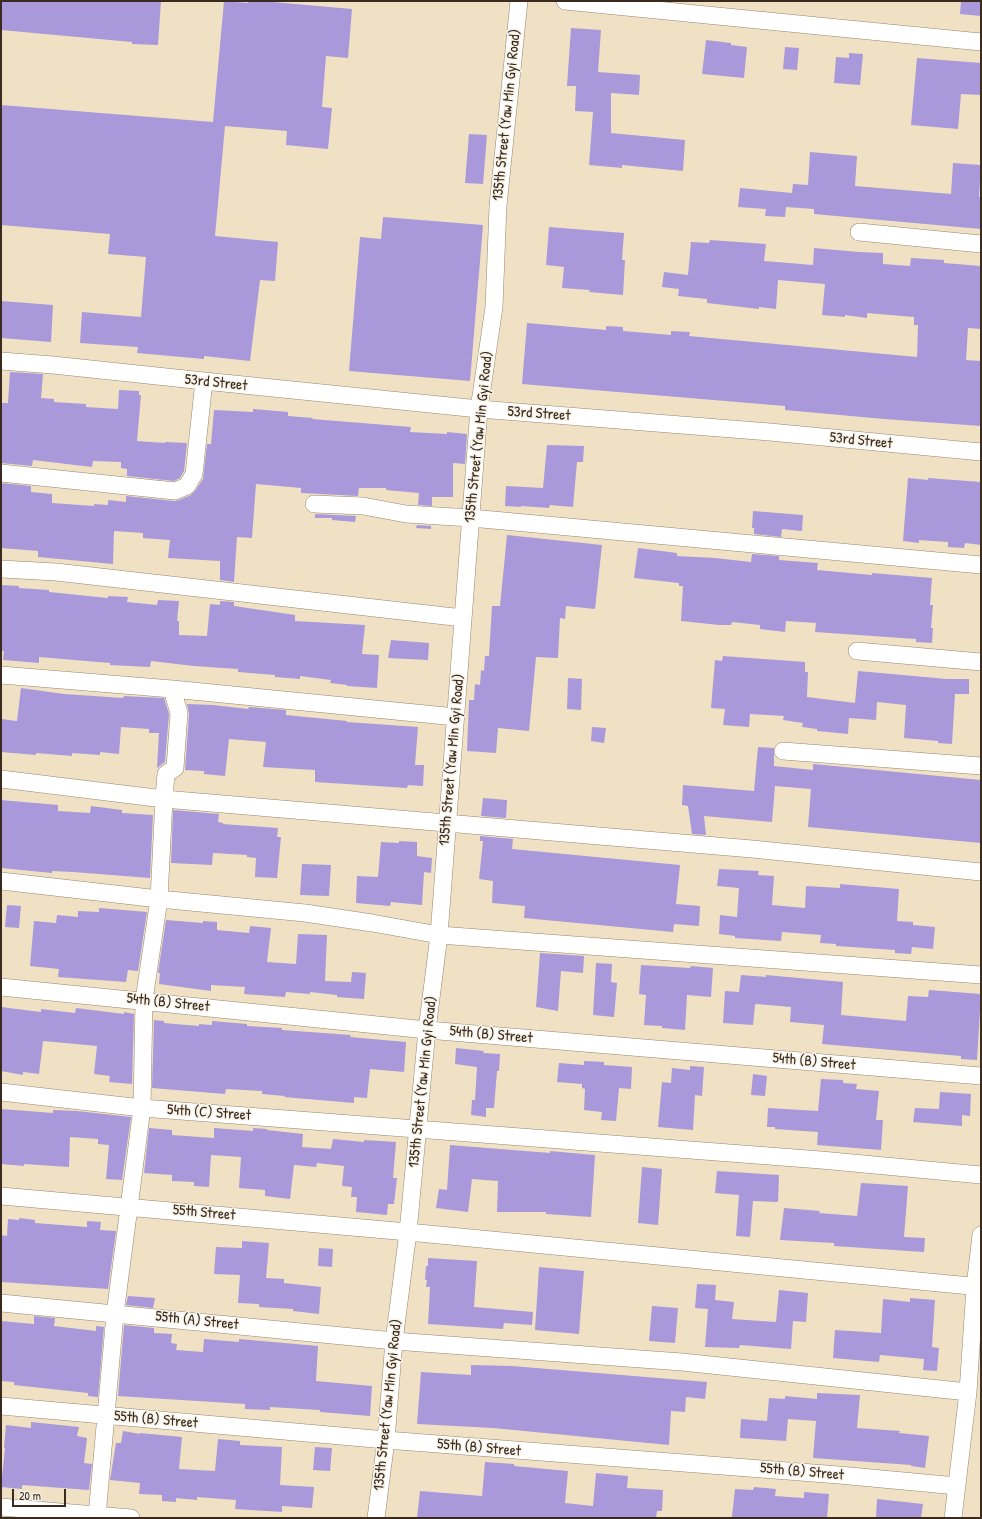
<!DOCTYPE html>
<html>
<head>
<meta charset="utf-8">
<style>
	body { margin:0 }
	#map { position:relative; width:982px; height:1519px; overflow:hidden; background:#f0e1c4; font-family:"Patrick Hand",sans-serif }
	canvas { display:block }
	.frame { position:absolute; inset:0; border:2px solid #3b2a1e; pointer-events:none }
	.scale { position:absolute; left:12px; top:1489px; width:54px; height:18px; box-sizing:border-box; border:2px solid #3b2a1e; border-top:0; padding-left:5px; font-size:12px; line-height:14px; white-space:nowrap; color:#3b2a1e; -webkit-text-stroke:3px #f7f3e8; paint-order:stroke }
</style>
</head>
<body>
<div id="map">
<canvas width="982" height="1519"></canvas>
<div class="frame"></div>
<div class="scale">20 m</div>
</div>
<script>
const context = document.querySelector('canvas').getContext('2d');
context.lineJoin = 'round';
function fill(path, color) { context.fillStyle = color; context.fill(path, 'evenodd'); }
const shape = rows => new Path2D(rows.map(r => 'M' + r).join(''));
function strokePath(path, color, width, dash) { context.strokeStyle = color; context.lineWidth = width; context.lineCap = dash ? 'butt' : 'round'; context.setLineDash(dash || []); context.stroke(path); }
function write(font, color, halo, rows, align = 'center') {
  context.font = font + ' "Patrick Hand",sans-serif'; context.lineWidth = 3; context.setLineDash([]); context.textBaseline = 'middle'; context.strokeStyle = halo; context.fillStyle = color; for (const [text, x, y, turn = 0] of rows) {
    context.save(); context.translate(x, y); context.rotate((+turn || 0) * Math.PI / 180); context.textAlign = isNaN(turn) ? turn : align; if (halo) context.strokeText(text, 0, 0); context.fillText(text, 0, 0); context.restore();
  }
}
fill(shape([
	[1,1,161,1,158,45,132,44,132,42,1,30],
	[224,1,248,3,249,1,261,1,352,9,348,58,326,56,322,107,332,108,328,149,286,145,287,131,225,126,215,236,278,242,275,281,260,280,250,361,204,356,204,359,137,353,138,347,80,343,82,312,141,317,146,257,108,254,110,234,1,225,1,105,213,122],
	[961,1,981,1,981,16,960,14],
	[571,28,601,30,598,72,640,75,639,95,611,93,611,133,685,140,683,171,622,165,622,168,589,165,593,112,575,111,576,86,567,86],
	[706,40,731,43,731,45,747,47,744,78,702,74],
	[785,47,799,48,797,70,783,69],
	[849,53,863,54,860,85,834,83,836,57,849,58],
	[917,58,981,63,981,95,961,94,958,129,911,125],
	[469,134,487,135,483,184,465,183],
	[810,152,857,156,855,186,951,194,953,163,981,165,979,197,981,197,981,229,814,214,814,209,786,207,785,217,765,216,766,209,738,207,740,188,792,193,793,184,808,185],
	[383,217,483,225,470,381,349,371,360,237,381,239],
	[549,227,624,233,622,260,625,260,623,295,589,292,590,290,562,288,564,267,546,265],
	[710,240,766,244,764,261,813,265,814,248,859,252,883,253,883,264,910,266,911,258,944,260,944,263,981,266,981,329,968,328,966,360,981,361,981,426,884,419,785,410,785,406,522,384,527,323,606,330,606,326,623,327,623,331,671,335,671,331,690,332,689,336,917,357,918,325,914,325,914,317,867,313,867,318,845,315,845,317,822,315,825,284,778,280,776,309,759,307,759,309,707,303,707,299,678,296,679,289,662,287,664,272,688,275,691,242,709,243],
	[1,301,53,305,51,342,1,338],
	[10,372,43,374,41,398,54,399,54,402,86,404,86,407,118,409,119,390,139,391,139,395,141,395,137,441,165,443,165,442,187,443,184,471,180,478,174,481,127,476,127,469,121,468,121,462,93,461,92,467,33,460,32,466,1,463,1,403,8,403],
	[253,409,288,412,288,416,313,418,312,419,411,427,410,432,447,434,447,432,467,434,465,464,453,463,453,497,432,497,432,506,418,505,419,493,386,490,386,488,359,488,358,496,301,493,301,488,256,484,252,538,237,537,234,582,220,580,220,561,168,558,170,540,143,538,143,533,114,531,113,564,38,557,38,551,1,548,1,483,31,486,31,492,52,494,52,503,94,506,94,504,108,505,108,500,126,502,126,496,174,501,179,500,191,495,195,491,203,479,207,444,211,444,214,410,253,412],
	[547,445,584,446,583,462,577,462,573,507,550,505,549,508,521,506,521,507,505,506,506,486,543,488],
	[908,478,928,480,928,478,981,482,981,545,965,543,964,548,948,547,948,542,919,540,919,543,903,541],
	[753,511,803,515,802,531,782,529,781,537,754,534,754,528,752,528],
	[315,514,356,516,355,522,332,520,332,518,315,518],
	[417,525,431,526,431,529,416,528],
	[507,535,602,545,595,609,566,606,565,619,560,618,558,658,536,657,529,731,498,728,496,753,467,751,469,700,474,700,475,684,480,685,481,670,484,671,485,656,489,656,492,606,500,606],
	[638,548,677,553,677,556,715,558,751,562,752,554,779,556,779,560,818,563,817,570,872,575,872,573,932,578,930,605,933,605,931,628,933,628,932,643,916,642,916,639,815,632,816,623,786,621,785,632,760,629,760,625,732,622,731,625,719,625,681,621,683,586,679,586,679,583,634,578],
	[1,585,19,586,19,588,49,590,49,592,108,598,108,596,128,597,127,602,157,605,158,600,179,601,177,621,179,621,179,635,207,636,210,604,220,605,220,601,234,602,234,606,295,615,295,621,365,625,362,654,379,655,377,688,347,686,347,685,330,683,331,680,300,676,300,679,275,677,275,675,238,672,238,669,194,666,151,661,150,667,110,665,110,663,39,657,39,663,3,660,4,651,1,651],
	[391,640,429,643,428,660,388,658],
	[723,656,805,662,805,672,808,672,807,697,855,703,858,671,947,679,969,679,969,694,955,694,952,744,938,743,938,741,904,738,906,705,877,702,876,720,849,718,848,734,817,731,817,729,802,727,803,723,783,720,784,716,750,714,749,727,723,725,725,709,711,708,715,660,722,661],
	[568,678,582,679,581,710,567,709],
	[21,688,64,694,123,698,124,696,164,698,169,714,165,762,157,768,159,733,149,733,149,729,121,727,119,754,100,752,100,755,72,753,72,756,36,753,36,755,1,752,1,719,17,721],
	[187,704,213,705,248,709,249,707,286,710,286,715,347,721,347,722,418,727,415,765,424,765,423,786,408,785,407,788,315,782,315,770,263,767,266,742,229,739,225,776,204,774,204,771,185,770,189,714],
	[592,727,606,728,604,743,591,741],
	[758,747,774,748,774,766,813,770,813,764,981,780,981,843,808,827,811,789,775,786,772,822,704,816,706,835,692,834,688,806,682,805,683,785,754,791],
	[483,798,507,800,506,818,481,816],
	[1,800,58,805,58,811,90,813,91,806,122,810,122,813,153,815,150,878,73,872,52,871,52,873,1,868],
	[173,810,219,814,218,822,223,823,223,824,278,828,277,837,281,837,277,878,255,877,256,858,247,857,247,855,213,853,212,865,171,863],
	[480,836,513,839,512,849,680,865,676,904,700,906,699,926,674,924,673,932,524,918,525,906,492,903,493,881,479,879,483,841,480,841],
	[399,841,417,842,417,856,432,858,431,873,424,872,422,905,391,902,390,906,356,903,357,876,378,877,381,842,399,843],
	[302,864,331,865,329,896,300,895],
	[719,869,759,871,758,875,774,876,772,905,805,908,806,886,840,888,840,884,899,889,897,921,913,922,913,925,935,927,933,949,912,947,911,954,895,953,895,950,836,946,836,944,820,943,821,935,782,932,781,941,735,938,735,936,719,934,720,915,737,917,739,888,717,886],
	[7,905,21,906,19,928,5,927],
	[99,908,147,912,138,971,128,970,126,982,58,977,59,969,30,966,34,921,56,923,57,915,78,917,78,911,99,912],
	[166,920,203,923,203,921,217,922,217,930,249,933,250,926,271,928,267,962,296,964,298,934,327,935,325,981,351,982,352,972,366,973,364,999,337,997,337,995,310,992,310,994,286,992,285,997,244,994,245,987,211,985,211,991,159,984,160,973,158,973],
	[540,953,584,956,583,973,561,971,558,1011,536,1007],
	[596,963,612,964,611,982,617,983,614,1017,593,1015],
	[641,965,690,968,691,966,713,968,711,997,687,995,685,1030,662,1028,662,1026,644,1025,646,995,639,994],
	[741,975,766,977,766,975,843,982,841,1015,906,1021,908,996,928,997,929,990,981,994,977,1060,961,1059,961,1056,822,1044,824,1025,790,1022,791,1007,756,1004,755,1005,753,1025,723,1023,725,991,739,992],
	[1,1007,41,1012,41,1009,75,1013,76,1008,124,1014,124,1012,134,1014,132,1084,109,1082,110,1076,94,1074,97,1046,65,1043,43,1041,39,1074,23,1072,23,1075,1,1071],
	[154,1020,164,1021,164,1023,199,1026,199,1024,212,1025,212,1021,247,1024,247,1026,282,1028,282,1030,351,1035,350,1037,406,1042,404,1072,370,1069,367,1098,354,1097,354,1103,284,1097,285,1096,262,1094,262,1091,226,1089,225,1094,152,1088],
	[456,1048,484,1051,483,1053,500,1054,499,1071,497,1071,494,1108,486,1108,486,1117,471,1115,472,1100,475,1100,477,1067,455,1064],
	[584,1061,604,1062,604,1065,632,1067,631,1089,619,1088,616,1121,601,1120,602,1112,584,1110,585,1089,582,1088,582,1084,557,1082,559,1063,584,1065],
	[690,1066,704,1067,702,1096,695,1095,693,1130,658,1127,662,1082,671,1083,672,1068,690,1070],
	[753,1074,767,1076,765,1096,751,1095],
	[821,1079,843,1080,843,1083,857,1084,856,1089,879,1091,876,1120,883,1120,881,1150,817,1145,818,1132,775,1129,775,1127,767,1127,768,1108,818,1111],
	[940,1092,971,1094,970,1116,962,1115,962,1126,913,1122,915,1108,939,1109],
	[1,1109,53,1113,53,1110,77,1111,131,1117,122,1180,106,1179,109,1145,98,1144,98,1139,70,1137,69,1167,24,1164,24,1166,1,1164],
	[149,1128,172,1130,172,1135,214,1138,214,1128,253,1131,253,1128,267,1129,267,1130,303,1134,302,1147,331,1149,333,1139,364,1142,364,1140,396,1142,393,1178,397,1178,394,1204,388,1204,387,1215,356,1212,357,1197,351,1197,352,1187,342,1186,344,1166,317,1163,316,1167,294,1165,290,1199,265,1196,265,1190,239,1188,241,1157,211,1155,209,1187,194,1186,194,1182,172,1181,172,1175,144,1173],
	[450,1145,550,1153,550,1151,595,1155,591,1217,546,1214,546,1212,497,1212,498,1181,472,1179,468,1212,436,1208,439,1189,447,1190],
	[642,1167,662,1169,658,1225,638,1223],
	[717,1171,779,1175,778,1202,753,1201,750,1237,736,1236,739,1195,715,1193],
	[861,1183,908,1186,904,1237,925,1238,924,1252,834,1246,834,1243,780,1240,784,1208,820,1211,819,1213,857,1216],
	[19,1218,35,1220,35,1223,87,1227,87,1221,101,1222,100,1230,116,1231,108,1289,1,1282,1,1235,7,1236,8,1219,19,1220],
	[242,1241,269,1243,266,1278,284,1279,284,1283,321,1287,319,1314,293,1311,293,1309,259,1307,259,1304,238,1303,240,1275,214,1274,216,1247,242,1248],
	[319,1248,333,1249,332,1267,318,1266],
	[428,1258,477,1261,474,1307,533,1312,532,1325,504,1323,503,1329,428,1324,430,1287,426,1287,427,1280,425,1280,426,1266,428,1266],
	[539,1267,584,1271,579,1334,535,1330],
	[697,1284,716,1285,715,1300,734,1302,732,1319,776,1322,779,1290,808,1293,806,1322,793,1321,791,1349,740,1345,739,1348,705,1347,708,1309,695,1308],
	[128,1296,155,1298,153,1308,126,1305],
	[910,1298,935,1300,932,1347,939,1348,937,1371,923,1370,924,1359,880,1355,879,1362,833,1358,835,1330,881,1333,883,1299,910,1302],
	[652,1306,678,1308,675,1343,649,1341],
	[34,1316,55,1318,54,1326,96,1331,96,1326,104,1327,98,1397,88,1396,88,1393,14,1385,14,1382,1,1381,1,1321,34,1324],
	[124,1325,154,1328,154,1333,172,1334,171,1343,177,1344,176,1350,203,1352,204,1339,239,1342,239,1339,318,1346,316,1381,372,1386,370,1416,320,1412,320,1410,270,1407,270,1410,245,1409,245,1404,118,1396],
	[471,1365,512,1366,707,1382,705,1399,686,1397,685,1412,671,1411,669,1445,493,1428,417,1424,421,1372,471,1375],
	[817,1393,860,1395,857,1428,900,1431,899,1433,929,1436,925,1468,911,1466,911,1465,813,1458,816,1421,788,1419,786,1441,740,1438,741,1419,767,1421,769,1398,785,1399,785,1396,817,1399],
	[31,1422,79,1427,77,1436,87,1438,84,1463,92,1464,89,1490,22,1485,22,1489,1,1487,5,1448,4,1448,6,1425,31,1428],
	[123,1431,140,1434,140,1433,182,1437,179,1469,215,1471,218,1439,240,1441,240,1445,282,1447,280,1485,314,1487,312,1508,282,1506,282,1512,235,1509,236,1500,197,1497,197,1500,176,1498,176,1502,162,1501,162,1495,139,1494,140,1483,110,1480,116,1443,121,1443],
	[315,1447,332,1448,330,1471,313,1470],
	[485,1462,514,1464,514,1466,568,1471,565,1503,593,1506,596,1473,628,1476,627,1488,663,1490,662,1511,657,1511,656,1518,417,1518,420,1491,482,1496],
	[754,1487,776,1489,775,1496,804,1498,804,1492,829,1494,827,1518,732,1517,735,1489,753,1490],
	[877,1499,923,1504,921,1518,876,1518]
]), '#a999da');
const street = shape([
	[565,1,981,42],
	[859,232,981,244],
	[1,361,53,365,204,381,479,409,770,432,981,452],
	[1,473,175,491,187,486,194,474,204,381],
	[314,504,363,506,406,514,471,518,981,565],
	[1,569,56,572,463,618],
	[857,651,981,662],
	[1,675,172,689],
	[456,717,172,689,179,713,175,768,166,774,164,799,752,849,981,872],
	[783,751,981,766],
	[1,779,164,799,159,899,144,1000,142,1108,115,1314,97,1516],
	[1,881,159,899,305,913,372,923,439,935,981,975],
	[1,987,427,1030,981,1076],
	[1,1092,142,1108,821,1160,981,1175],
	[1,1196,408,1232,981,1287],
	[1,1303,394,1341,682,1362,968,1392],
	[1,1406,386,1440,839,1475,957,1486],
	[1,1507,131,1518],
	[376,1518,386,1440,394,1341,408,1232,427,1030,439,935,479,409,494,307,498,206,519,1],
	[953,1518,968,1392,975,1287,981,1235]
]);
strokePath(street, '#968671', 18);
strokePath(street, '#fff', 17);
write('15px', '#3b2a1e', '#f7f3e8', [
	["135th Street (Yaw Min Gyi Road)",507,115,-84],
	["53rd Street",216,383,6],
	["53rd Street",539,414,4],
	["135th Street (Yaw Min Gyi Road)",479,437,-84],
	["53rd Street",861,441,6],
	["135th Street (Yaw Min Gyi Road)",452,760,-85],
	["54th (B) Street",168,1003,6],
	["54th (B) Street",491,1035,5],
	["54th (B) Street",814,1062,5],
	["135th Street (Yaw Min Gyi Road)",423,1082,-84],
	["54th (C) Street",209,1113,4],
	["55th Street",204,1213,5],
	["55th (A) Street",197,1321,6],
	["135th Street (Yaw Min Gyi Road)",388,1405,-84],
	["55th (B) Street",156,1420,5],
	["55th (B) Street",479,1448,5],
	["55th (B) Street",802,1472,5]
]);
</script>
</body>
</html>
